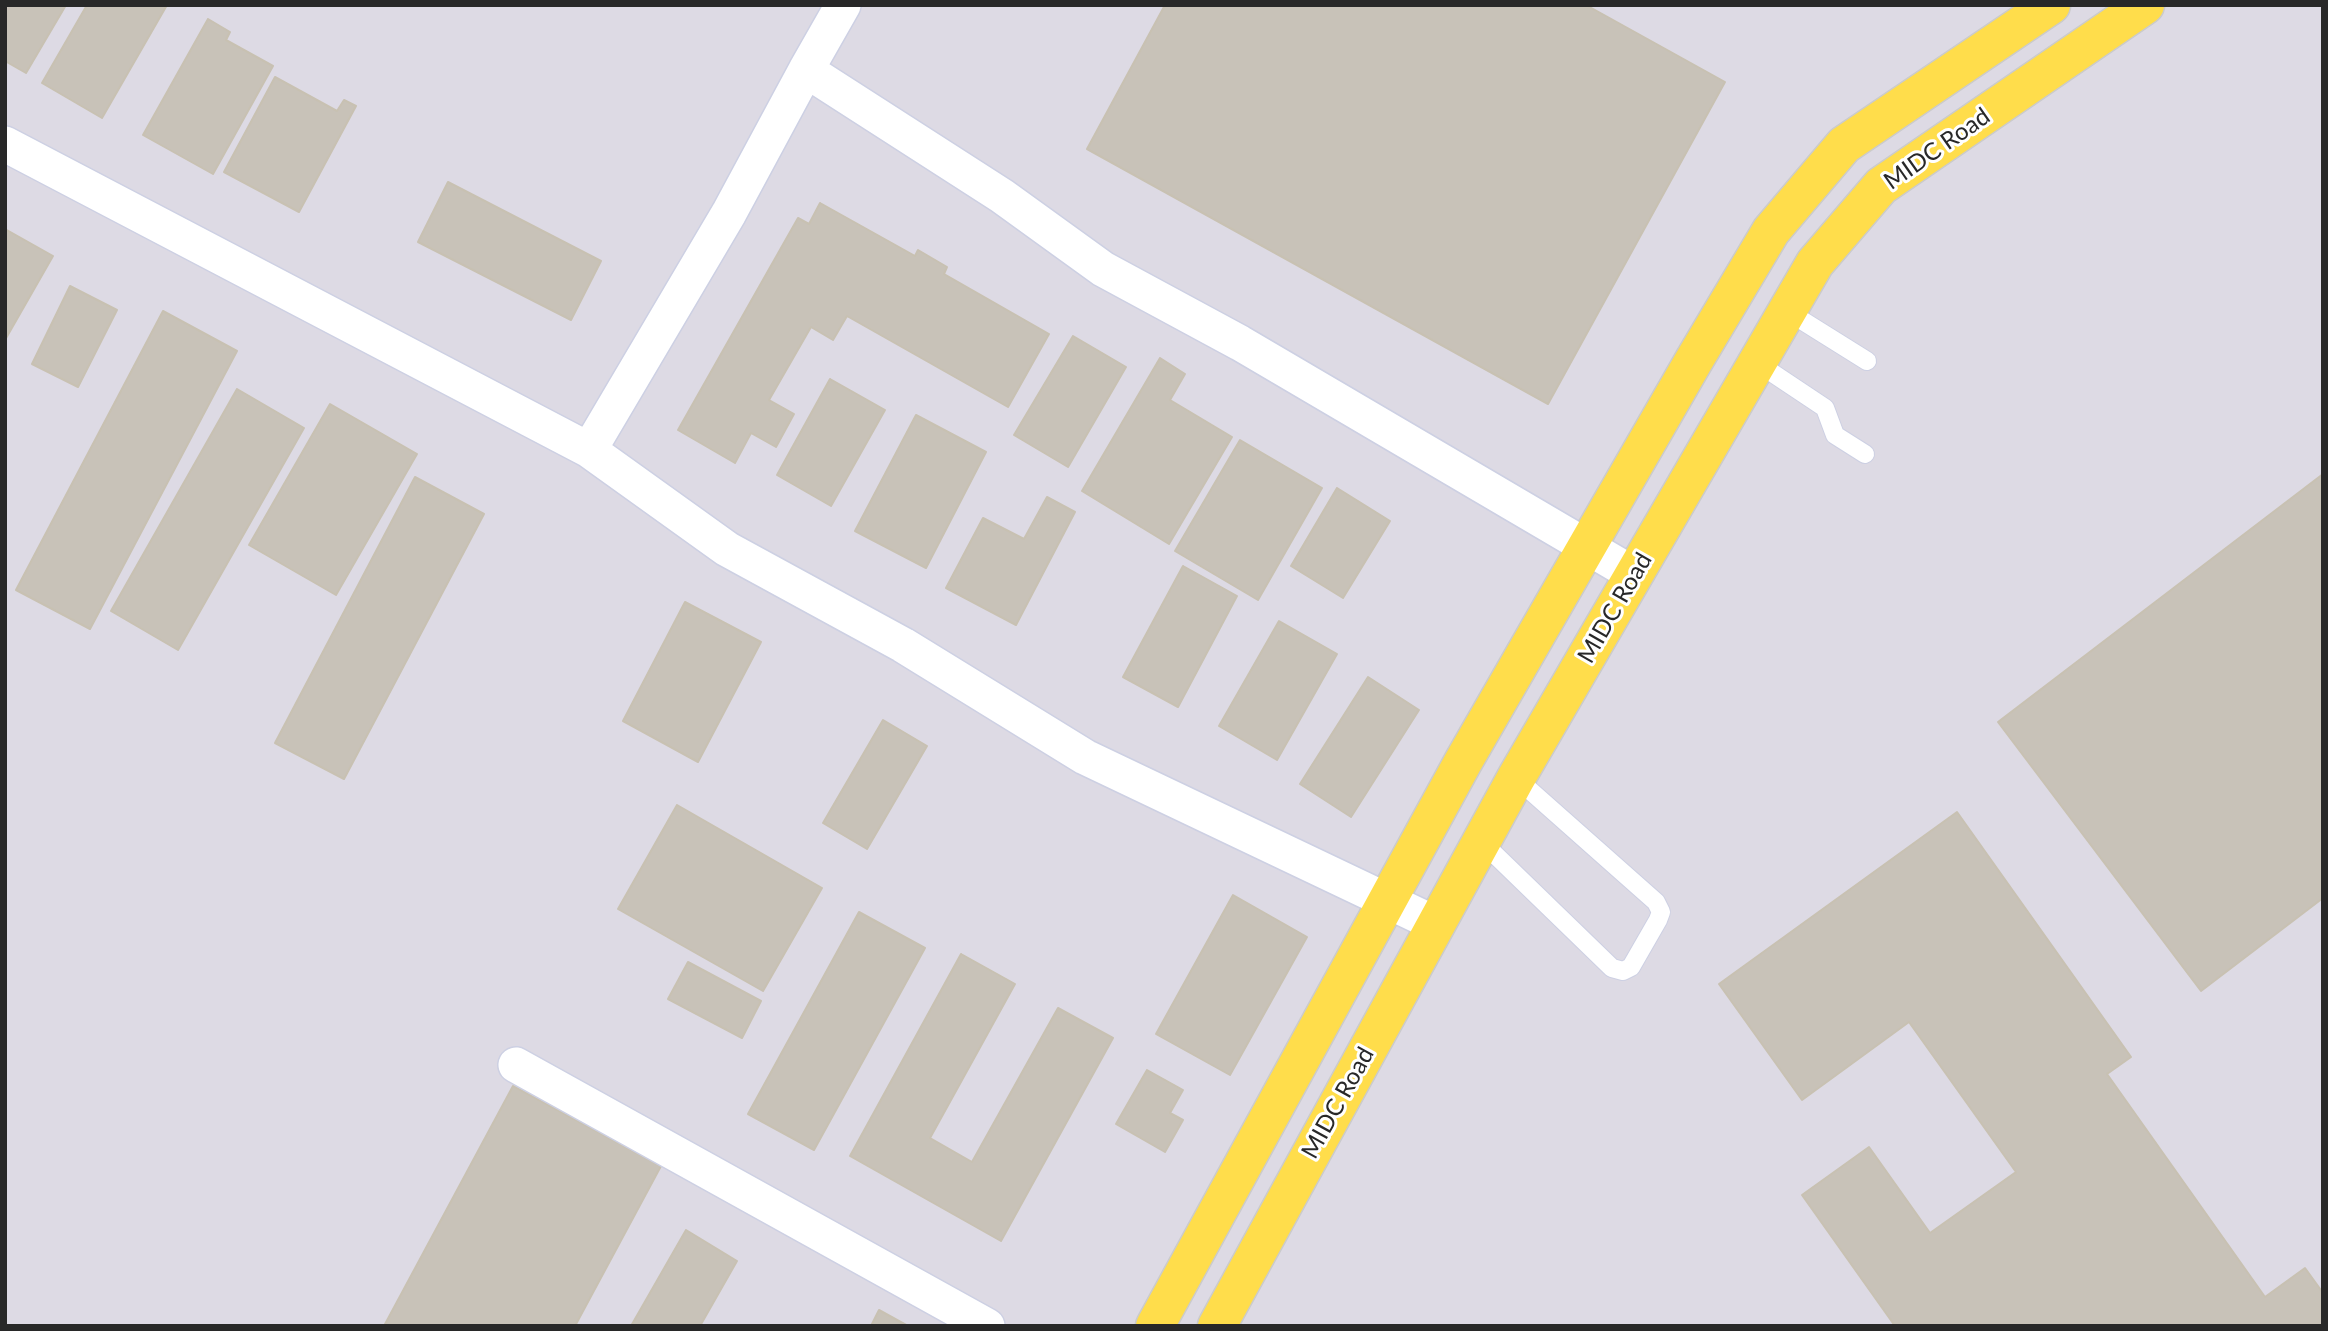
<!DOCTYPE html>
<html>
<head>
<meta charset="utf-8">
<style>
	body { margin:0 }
	#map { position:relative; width:2328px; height:1331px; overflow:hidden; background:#ede5d8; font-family:Lato,sans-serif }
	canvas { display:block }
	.frame { position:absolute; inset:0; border:7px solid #282828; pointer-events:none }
</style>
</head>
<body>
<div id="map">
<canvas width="2328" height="1331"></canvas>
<div class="frame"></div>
</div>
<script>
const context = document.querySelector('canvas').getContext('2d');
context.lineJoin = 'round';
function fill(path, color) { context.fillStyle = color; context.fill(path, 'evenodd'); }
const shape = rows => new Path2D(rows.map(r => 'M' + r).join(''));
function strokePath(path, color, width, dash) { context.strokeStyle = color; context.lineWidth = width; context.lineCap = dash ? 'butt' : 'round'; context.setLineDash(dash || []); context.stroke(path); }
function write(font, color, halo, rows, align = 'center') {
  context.font = font + ' Lato,sans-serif'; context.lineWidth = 6; context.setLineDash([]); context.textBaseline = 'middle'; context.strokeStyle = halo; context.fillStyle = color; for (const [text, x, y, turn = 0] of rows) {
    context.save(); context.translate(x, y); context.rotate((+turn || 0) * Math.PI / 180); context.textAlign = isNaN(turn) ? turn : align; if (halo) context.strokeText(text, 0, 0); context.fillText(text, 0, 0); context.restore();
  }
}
fill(shape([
	[5,5,2323,5,2323,1326,5,1326]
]), '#dddae4');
const building = shape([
	[5,5,66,5,26,73,5,61,5,5],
	[87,5,167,5,102,118,42,83,87,5],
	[1165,5,1586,5,1725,82,1548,404,1087,149,1165,5],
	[208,19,230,32,226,40,273,66,213,174,143,135,208,19],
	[275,77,337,111,344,100,356,106,299,212,224,172,275,77],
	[448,182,601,261,571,320,418,242,448,182],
	[820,203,915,256,918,250,947,267,944,274,1049,334,1008,407,847,316,833,340,811,327,769,400,794,414,776,447,751,433,735,463,678,430,798,218,809,224,820,203],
	[5,229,53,256,5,340,5,229],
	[70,286,117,310,78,387,32,364,70,286],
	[163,311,237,351,90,629,16,590,163,311],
	[1073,336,1126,367,1068,467,1014,435,1073,336],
	[1160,358,1185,374,1170,400,1232,437,1169,544,1082,491,1160,358],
	[830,379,885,410,831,506,777,475,830,379],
	[237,389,304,428,178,650,111,611,237,389],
	[330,404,417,454,336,595,249,545,330,404],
	[916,415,986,452,926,568,855,531,916,415],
	[1240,440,1322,488,1258,600,1175,551,1240,440],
	[2323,474,2323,898,2201,991,1998,722,2323,474],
	[415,477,484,514,344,779,275,743,415,477],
	[1337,488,1390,521,1343,598,1291,566,1337,488],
	[1047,497,1075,512,1016,625,946,588,983,518,1024,539,1047,497],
	[1183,566,1237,596,1178,707,1123,677,1183,566],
	[685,602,761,642,698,762,623,721,685,602],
	[1279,621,1337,654,1277,760,1219,726,1279,621],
	[1368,677,1419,710,1351,817,1300,784,1368,677],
	[883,720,927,746,867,849,823,823,883,720],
	[677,805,822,888,763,991,618,909,677,805],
	[1957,812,2131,1057,2107,1074,2265,1297,2305,1268,2323,1293,2323,1326,1895,1326,1802,1195,1869,1147,1930,1233,2016,1172,1909,1022,1802,1100,1719,984,1957,812],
	[1233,895,1307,937,1230,1075,1156,1034,1233,895],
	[859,912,925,948,814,1150,748,1114,859,912],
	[961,954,1015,984,930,1138,972,1162,1058,1008,1113,1038,1001,1241,850,1156,961,954],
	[688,962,761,1001,742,1038,668,999,688,962],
	[1147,1070,1183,1090,1170,1113,1183,1120,1165,1152,1116,1124,1147,1070],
	[513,1086,661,1166,575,1326,384,1326,513,1086],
	[686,1230,737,1261,700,1326,631,1326,686,1230],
	[879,1310,908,1326,871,1326,879,1310]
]);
fill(building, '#c8c2b8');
strokePath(building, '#c8c1b2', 2);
const service = shape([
	[1787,311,1867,361],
	[1756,362,1825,408,1835,435,1865,454],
	[1482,842,1612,968,1623,971,1631,967,1658,920,1661,912,1656,902,1516,778]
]);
const minor = shape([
	[843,5,806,70,729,213,589,450,727,549,903,645,1085,757,1436,924],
	[806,70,1002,196,1103,269,1240,343,1635,575],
	[5,144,589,450],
	[516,1065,987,1326]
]);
const primary = shape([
	[1155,1326,1463,762,1693,362,1771,231,1844,145,2051,5],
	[1217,1326,1516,778,1815,263,1881,186,2145,5]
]);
strokePath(service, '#cdd0e3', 20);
strokePath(minor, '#cdd0e3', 38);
strokePath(primary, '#cbcbcb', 41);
strokePath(service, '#fff', 18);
strokePath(minor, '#fff', 35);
strokePath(primary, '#ffdd4b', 38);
write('24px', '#282828', '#fff', [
	["MIDC Road",1937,149,-35],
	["MIDC Road",1615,608,-60],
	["MIDC Road",1338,1103,-61]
]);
</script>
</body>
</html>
